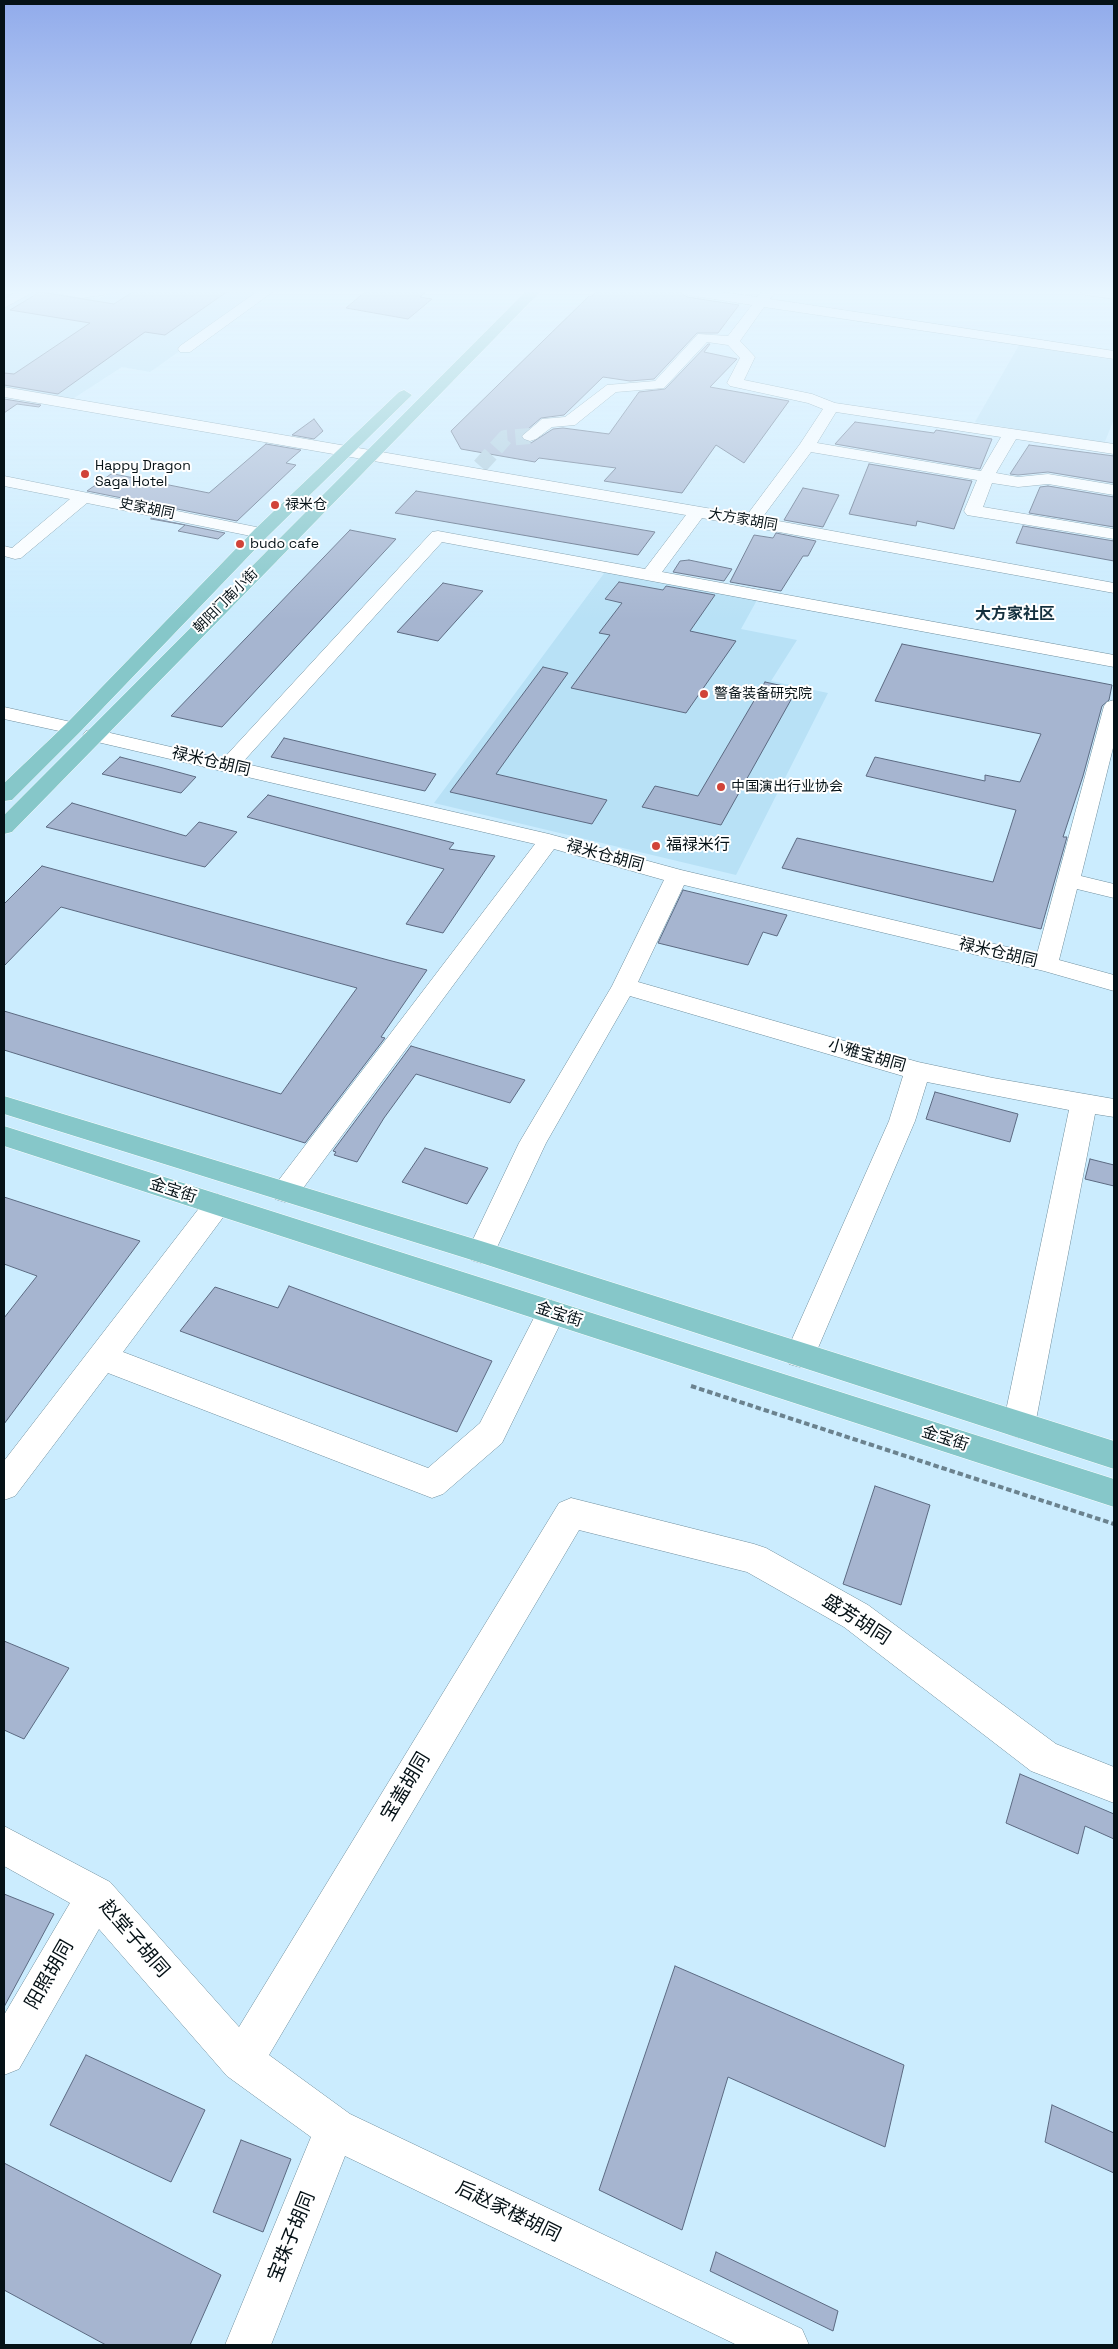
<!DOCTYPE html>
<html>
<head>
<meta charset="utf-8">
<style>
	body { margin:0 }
	#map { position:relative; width:1118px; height:2349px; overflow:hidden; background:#cbecfe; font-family:"Space Grotesk",sans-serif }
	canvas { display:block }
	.frame { position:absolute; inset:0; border:5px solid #051116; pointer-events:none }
</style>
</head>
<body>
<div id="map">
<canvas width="1118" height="2349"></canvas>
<div class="frame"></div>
</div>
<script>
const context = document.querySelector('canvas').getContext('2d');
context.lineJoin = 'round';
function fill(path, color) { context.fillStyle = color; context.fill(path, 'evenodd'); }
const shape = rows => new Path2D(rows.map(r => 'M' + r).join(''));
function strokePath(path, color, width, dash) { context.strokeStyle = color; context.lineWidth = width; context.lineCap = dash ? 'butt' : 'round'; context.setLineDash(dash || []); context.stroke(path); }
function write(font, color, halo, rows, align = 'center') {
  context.font = font + ' "Space Grotesk","Noto Sans SC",sans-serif'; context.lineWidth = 4; context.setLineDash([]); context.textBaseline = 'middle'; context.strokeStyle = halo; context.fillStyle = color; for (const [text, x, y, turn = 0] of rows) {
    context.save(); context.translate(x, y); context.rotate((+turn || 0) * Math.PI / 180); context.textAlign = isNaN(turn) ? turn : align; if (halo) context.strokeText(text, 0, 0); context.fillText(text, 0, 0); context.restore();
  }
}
fill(shape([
	[33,291,49,291,98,299,112,291,265,291,150,372,122,367,68,402,4,391,4,309],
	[1019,345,1114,360,1114,419,1104,444,975,422],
	[605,572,757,600,741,629,797,640,771,681,828,693,736,875,434,803]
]), '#b8e1f6');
const building = shape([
	[134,291,228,291,165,335,145,332,58,394,4,385,4,373,14,374,90,323,10,310,40,292,114,304,134,291],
	[366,291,427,291,420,297,432,299,408,319,346,308,366,291],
	[597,291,678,291,687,297,739,305,718,333,697,333,654,379,630,381,603,377,564,415,541,418,521,435,522,440,531,443,553,429,563,428,609,434,639,392,665,389,708,344,710,344,704,352,737,359,710,387,789,401,744,463,716,445,682,493,604,481,616,468,539,458,535,462,461,449,451,431,589,296,592,296,597,291],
	[4,399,41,405,39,407,17,404,4,413,4,399],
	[314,419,323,431,314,439,292,435,314,419],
	[855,422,934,433,936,430,992,439,980,469,835,444,855,422],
	[266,444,301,450,286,463,296,465,237,521,87,491,111,474,114,474,209,493,266,444],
	[1029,445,1114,456,1114,483,1048,472,1018,475,1010,474,1029,445],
	[869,464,972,481,954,529,917,521,916,526,849,514,869,464],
	[1048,486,1114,497,1114,527,1029,513,1040,487,1048,486],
	[803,488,839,495,823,527,784,520,803,488],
	[416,491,655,532,638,555,395,513,416,491],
	[151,519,151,518,225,533,218,539,178,531,185,525,151,519],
	[1023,526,1114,541,1114,561,1016,543,1023,526],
	[350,530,396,539,222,727,171,716,350,530],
	[776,533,816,541,808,556,803,556,781,591,730,582,754,535,773,538,776,533],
	[689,560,732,569,724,581,673,572,680,561,689,560],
	[619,582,663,590,666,586,715,595,690,631,736,641,686,713,571,688,610,635,599,633,622,603,605,599,619,582],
	[443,583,483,591,438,641,397,632,443,583],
	[902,644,1112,685,1109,700,1102,706,1083,776,1063,837,1067,837,1041,929,782,868,797,838,993,882,1016,810,866,776,875,757,985,781,985,775,1020,782,1041,734,875,701,902,644],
	[543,667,568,673,496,774,607,800,592,824,450,792,543,667],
	[765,682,797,689,721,825,642,807,655,786,698,796,765,682],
	[284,738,436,774,425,791,271,757,284,738],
	[120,757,163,768,196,777,181,793,102,774,120,757],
	[268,795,454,843,449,849,495,856,443,933,406,924,444,869,247,817,268,795],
	[72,803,186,836,199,822,237,832,205,867,46,827,72,803],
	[42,866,388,960,427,970,381,1037,385,1038,305,1143,4,1050,4,1011,281,1094,357,988,61,907,4,966,4,904,42,866],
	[683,890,787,915,777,936,763,932,748,965,658,943,683,890],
	[411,1046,525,1080,510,1103,416,1074,384,1118,357,1162,334,1155,336,1152,333,1151,411,1046],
	[935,1092,1018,1114,1010,1142,926,1119,935,1092],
	[425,1148,488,1168,467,1204,402,1182,425,1148],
	[1090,1159,1114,1165,1114,1186,1085,1179,1090,1159],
	[4,1197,140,1241,4,1424,4,1318,37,1276,4,1264,4,1197],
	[289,1286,492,1361,457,1432,180,1331,215,1287,278,1308,289,1286],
	[875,1486,930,1505,901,1605,843,1584,875,1486],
	[4,1641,69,1668,24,1739,4,1730,4,1641],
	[1020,1774,1114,1814,1114,1839,1085,1826,1078,1854,1006,1823,1020,1774],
	[4,1894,54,1914,4,2007,4,1894],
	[675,1966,904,2065,885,2147,728,2077,682,2230,599,2190,675,1966],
	[86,2055,205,2110,171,2182,50,2125,86,2055],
	[1052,2105,1114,2133,1114,2173,1045,2142,1052,2105],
	[241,2140,291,2159,263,2232,213,2212,241,2140],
	[4,2163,221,2275,190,2345,106,2345,4,2290,4,2163],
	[716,2252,838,2311,833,2331,710,2271,716,2252]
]);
fill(building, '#a6b5d0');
strokePath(building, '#5c6a82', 1);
strokePath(shape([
	[480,466,505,438,530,436]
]), '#adcbdb', 16, [16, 8]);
const minor = shape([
	[17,291,35,291,4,308,4,299,17,291],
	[57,291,110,291,103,295,82,298,59,294,57,291],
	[258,291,274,291,190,352,180,352,178,349,180,346,258,291],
	[680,291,716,291,757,297,762,291,776,291,770,299,1114,351,1114,359,764,307,740,341,755,357,744,380,812,394,835,403,1114,444,1114,454,1016,439,996,473,1018,477,1048,474,1114,485,1114,495,1048,484,1018,487,992,483,983,507,1114,529,1114,539,967,515,964,511,977,480,811,452,762,518,1114,583,1114,593,702,518,662,572,1114,655,1114,667,442,542,242,763,549,834,681,870,1037,954,1104,706,1107,702,1114,700,1114,744,1081,876,1114,884,1114,898,1077,889,1059,960,1114,975,1114,991,1044,971,684,885,638,982,918,1062,993,1078,1114,1099,1114,1117,1095,1114,1035,1425,1030,1434,1019,1438,1008,1434,1003,1425,1069,1110,927,1082,915,1121,815,1355,811,1364,800,1367,789,1364,785,1355,889,1121,903,1076,630,996,546,1143,491,1260,481,1263,471,1260,467,1252,519,1143,612,986,664,880,554,849,295,1199,285,1202,275,1199,271,1192,275,1185,535,844,93,741,86,739,83,735,86,731,93,729,223,759,432,532,438,531,645,569,686,515,4,397,4,387,747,515,800,444,823,409,808,403,730,386,727,383,740,358,728,345,707,342,664,388,616,392,575,425,552,427,536,439,530,441,524,439,522,436,542,419,565,417,607,385,655,381,698,334,728,336,752,305,687,295,680,291],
	[836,412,1001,437,981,471,817,443,836,412],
	[1078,291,1114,291,1114,299,1085,295,1078,291],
	[4,476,261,528,267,529,270,533,267,537,261,538,87,503,21,558,15,559,4,556,4,546,12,548,70,499,4,486,4,476],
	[4,707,80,724,83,728,80,732,73,734,4,719,4,707],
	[217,1194,227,1198,231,1205,227,1212,123,1352,428,1468,480,1423,541,1304,551,1300,561,1304,566,1312,502,1443,443,1494,432,1498,108,1373,15,1496,4,1500,4,1461,207,1198,217,1194],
	[571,1498,754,1544,766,1548,868,1605,1056,1744,1114,1767,1114,1803,1031,1771,844,1627,747,1572,579,1530,269,2055,350,2114,802,2329,809,2345,737,2345,345,2156,271,2345,225,2345,311,2137,227,2076,99,1929,19,2069,4,2075,4,2015,70,1903,4,1866,4,1826,110,1882,239,2027,559,1503,571,1498]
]);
const major = shape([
	[526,291,541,291,12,832,4,834,4,815,526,291],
	[404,390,412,395,409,398,267,537,80,732,12,800,4,801,4,783,66,724,255,529,399,392,404,390],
	[4,1096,481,1241,1114,1441,1114,1469,478,1262,4,1114,4,1096],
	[4,1126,1114,1479,1114,1507,4,1146,4,1126]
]);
strokePath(minor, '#708f9e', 1);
strokePath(major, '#fff', 1);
strokePath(shape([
	[691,1386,1114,1524]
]), '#6b828e', 4, [5.5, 3]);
fill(minor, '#fff');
fill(major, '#86c7c9');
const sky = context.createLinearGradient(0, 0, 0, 620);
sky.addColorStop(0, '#91abeb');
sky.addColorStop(0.47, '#e8f6ff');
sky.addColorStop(1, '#e8f6ff00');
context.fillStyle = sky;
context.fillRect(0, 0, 1118, 620);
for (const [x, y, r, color] of [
	[85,474,5,"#d14338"],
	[275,505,5,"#d14338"],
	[240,544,5,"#d14338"],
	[704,694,5,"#d14338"],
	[721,787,5,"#d14338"],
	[656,846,5,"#d14338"]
]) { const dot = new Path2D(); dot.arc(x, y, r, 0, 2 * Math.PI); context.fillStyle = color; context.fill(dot); strokePath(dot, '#fff', 2); }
write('14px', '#051116', '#fff', [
	["Happy Dragon",95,466],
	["Saga Hotel",95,482],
	["禄米仓",285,505],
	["budo cafe",250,544],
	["警备装备研究院",714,694],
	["中国演出行业协会",731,787]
], 'left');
write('14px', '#051116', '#fff', [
	["史家胡同",147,509,12],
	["大方家胡同",743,520,10],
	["朝阳门南小街",226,601,-45]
]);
write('bold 16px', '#14303e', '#fff', [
	["大方家社区",1015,615]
]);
write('16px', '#051116', '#fff', [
	["禄米仓胡同",211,762,13],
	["禄米仓胡同",605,856,15],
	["禄米仓胡同",998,953,13],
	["小雅宝胡同",867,1056,16],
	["金宝街",173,1191,18],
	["金宝街",559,1315,18],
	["金宝街",945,1439,18]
]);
write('16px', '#051116', '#fff', [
	["福禄米行",666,846]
], 'left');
write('19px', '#051116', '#fff', [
	["盛芳胡同",856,1620,33],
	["宝盖胡同",406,1787,-59],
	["赵堂子胡同",134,1939,49],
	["阳照胡同",50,1975,-60],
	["后赵家楼胡同",508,2212,26],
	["宝珠子胡同",292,2237,-68]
]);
</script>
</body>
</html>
